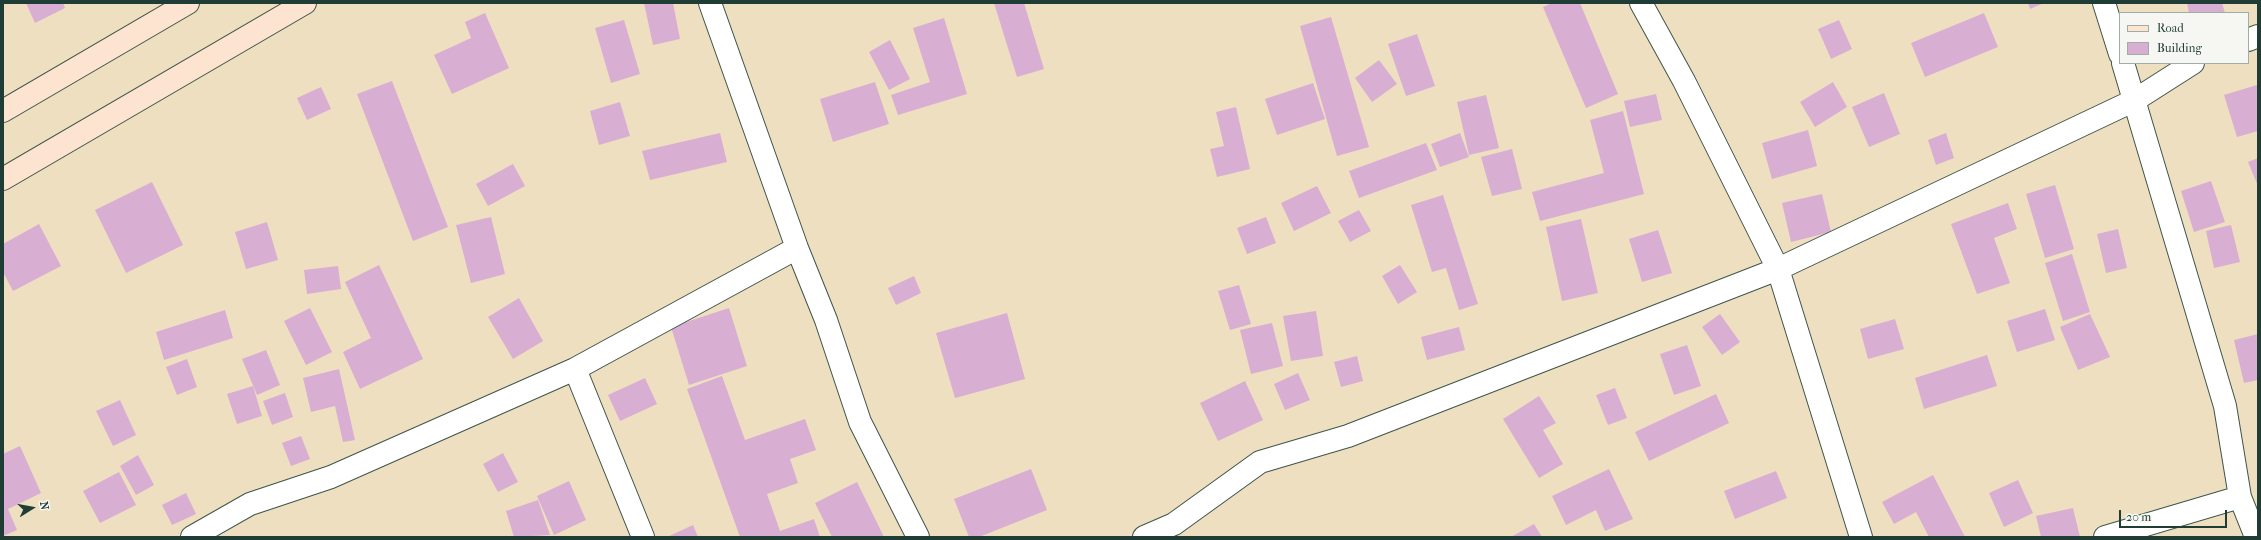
<!DOCTYPE html>
<html>
<head>
<meta charset="utf-8">
<style>
	body { margin:0 }
	#map { position:relative; width:2261px; height:540px; overflow:hidden; background:#eedfc0; font-family:"IM FELL French Canon",serif }
	canvas { display:block }
	.frame { position:absolute; inset:0; border:4px solid #1f3d34; pointer-events:none }
	.legend { position:absolute; left:2119px; top:12px; width:130px; height:52px; box-sizing:border-box; background:#f6f6f2; border:1px solid #a0aca6; margin:0; padding:5px 7px; list-style:none; font-size:12px; color:#1f3d34 }
	.legend li { display:flex; align-items:center; gap:8px; height:20px }
	.legend b { width:20px; border:1px solid #a0aca6 }
	.north { position:absolute; left:12px; top:488px; width:40px; height:40px; -webkit-text-stroke:3px #f6f6f2; paint-order:stroke; rotate:79deg; font-size:11px; font-weight:700; line-height:16px; text-align:center; color:#1f3d34 }
	.north::after { content:''; display:block; margin:auto; width:14px; height:18px; background:#1f3d34; clip-path:polygon(50% 0,100% 100%,50% 72%,0 100%) }
	.scale { position:absolute; left:2119px; top:510px; width:108px; height:18px; box-sizing:border-box; border:2px solid #1f3d34; border-top:0; padding-left:5px; font-size:12px; line-height:14px; white-space:nowrap; color:#1f3d34; -webkit-text-stroke:3px #f6f6f2; paint-order:stroke }
</style>
</head>
<body>
<div id="map">
<canvas width="2261" height="540"></canvas>
<div class="frame"></div>
<ul class="legend">
<li><b style="height:5px;background:#fde4d1"></b>Road</li>
<li><b style="height:11px;background:#d9aed3"></b>Building</li>
</ul>
<div class="north">N</div>
<div class="scale">20 m</div>
</div>
<script>
const context = document.querySelector('canvas').getContext('2d');
context.lineJoin = 'round';
function fill(path, color) { context.fillStyle = color; context.fill(path, 'evenodd'); }
const shape = rows => new Path2D(rows.map(r => 'M' + r).join(''));
function strokePath(path, color, width, dash) { context.strokeStyle = color; context.lineWidth = width; context.lineCap = dash ? 'butt' : 'round'; context.setLineDash(dash || []); context.stroke(path); }
fill(shape([
	[26,3,63,3,65,8,35,23],
	[644,3,673,3,680,39,653,45],
	[994,3,1024,3,1044,69,1017,77],
	[1552,3,1580,3,1618,94,1586,108,1543,7],
	[2028,3,2044,3,2030,9],
	[2187,3,2222,3,2225,13,2189,13],
	[485,13,509,68,452,94,434,55,471,38,465,22],
	[1984,13,1998,47,1925,77,1911,43],
	[1331,17,1369,147,1337,156,1300,26],
	[944,18,967,94,898,115,891,95,930,82,913,28],
	[624,20,640,74,611,83,595,28],
	[1839,20,1852,49,1831,59,1818,29],
	[1417,34,1435,86,1406,96,1388,44],
	[890,40,910,79,889,90,869,52],
	[1379,60,1397,84,1372,102,1355,78],
	[392,81,448,227,413,241,357,94],
	[875,82,889,124,833,142,820,99],
	[1833,82,1847,107,1815,127,1800,102],
	[1313,83,1325,119,1277,135,1265,99],
	[2257,85,2258,131,2237,137,2224,95],
	[321,87,331,109,307,120,297,98],
	[1884,93,1900,134,1869,147,1852,107],
	[1656,94,1662,120,1630,127,1624,101],
	[1486,95,1499,148,1469,155,1457,102],
	[620,102,630,136,599,145,590,111],
	[1236,107,1250,169,1217,177,1210,149,1224,146,1216,112],
	[1623,111,1644,194,1540,221,1532,192,1604,173,1590,120],
	[1808,130,1817,166,1772,179,1762,143],
	[720,133,727,162,650,180,642,151],
	[1460,133,1469,157,1440,167,1431,144],
	[1946,133,1954,158,1936,165,1928,140],
	[1426,143,1437,170,1359,198,1349,171],
	[1512,149,1522,189,1492,196,1481,157],
	[2258,158,2258,186,2248,162],
	[513,164,525,186,488,206,476,184],
	[2211,181,2225,222,2194,232,2181,191],
	[152,182,183,245,126,273,95,210],
	[2055,185,2074,249,2045,258,2026,194],
	[1317,186,1331,213,1294,231,1281,203],
	[1822,194,1831,232,1791,242,1782,203],
	[1443,195,1478,304,1459,310,1446,268,1432,272,1411,205],
	[2008,203,2017,229,1994,238,2010,283,1977,294,1951,224],
	[1359,210,1371,231,1350,242,1338,221],
	[491,217,505,274,471,283,456,225],
	[1266,217,1276,243,1247,254,1237,228],
	[1581,219,1598,293,1562,301,1546,227],
	[267,222,278,260,246,269,235,232],
	[39,224,61,266,13,291,3,272,3,244],
	[2231,225,2240,262,2214,268,2206,231],
	[2118,229,2127,268,2106,273,2097,234],
	[1658,230,1672,273,1642,282,1629,239],
	[2072,254,2090,312,2063,321,2045,263],
	[379,265,423,359,360,389,343,352,371,338,345,282],
	[1400,265,1417,292,1398,304,1382,276],
	[338,266,341,289,307,294,304,270],
	[914,276,921,293,896,305,888,288],
	[1239,285,1251,324,1230,330,1218,291],
	[519,298,543,341,513,359,488,317],
	[310,308,332,352,306,365,284,321],
	[729,308,747,366,689,385,671,327],
	[2045,309,2055,340,2017,352,2007,321],
	[225,310,233,338,164,360,156,332],
	[1316,311,1323,356,1291,361,1283,316],
	[1007,313,1025,379,955,398,936,333],
	[1720,314,1740,342,1722,355,1702,327],
	[2090,314,2110,357,2078,370,2060,327],
	[1895,319,1904,349,1868,359,1860,329],
	[1272,323,1283,366,1251,374,1240,330],
	[1459,327,1465,350,1427,360,1421,337],
	[2258,334,2258,380,2244,383,2234,340],
	[1687,345,1701,386,1674,395,1660,354],
	[266,350,280,385,257,395,242,359],
	[1987,355,1997,386,1924,409,1915,378],
	[1357,356,1363,381,1341,387,1334,362],
	[187,359,197,387,177,395,166,367],
	[339,369,355,440,343,442,335,406,311,412,303,378],
	[1298,373,1310,400,1285,410,1274,384],
	[722,376,745,440,805,419,816,450,790,459,798,483,767,494,780,531,814,519,820,537,740,537,687,389],
	[645,378,657,404,620,421,608,395],
	[1245,381,1263,420,1218,441,1200,403],
	[253,386,262,416,237,424,227,394],
	[1615,388,1627,418,1608,425,1596,395],
	[285,393,293,417,272,425,263,401],
	[1716,394,1729,423,1649,461,1635,432],
	[1539,396,1556,423,1543,430,1563,464,1539,478,1503,419],
	[120,400,136,435,113,446,96,411],
	[301,436,310,459,291,466,282,443],
	[20,446,41,493,8,509,17,530,3,536,3,454],
	[503,453,518,482,498,492,483,464],
	[138,455,154,485,136,495,120,466],
	[1031,469,1047,510,979,537,969,537,954,499],
	[1609,469,1633,519,1605,531,1596,510,1566,525,1552,496],
	[1776,471,1787,498,1735,519,1724,491],
	[119,472,136,505,100,523,83,491],
	[1933,475,1965,537,1929,537,1916,512,1894,524,1882,502],
	[2018,480,2033,513,2004,527,1989,493],
	[569,481,586,520,554,535,537,496],
	[857,482,884,537,832,537,815,503],
	[186,493,196,514,172,525,162,505],
	[538,500,550,535,514,537,506,511],
	[2073,508,2080,537,2041,537,2036,516],
	[1534,524,1542,537,1511,537],
	[693,525,698,537,667,537]
]), '#d9aed3');
const street = shape([
	[710,3,797,248,826,320,860,422,918,537],
	[1641,3,1684,81,1778,269,1861,537],
	[2104,3,2120,54],
	[2248,40,2258,36],
	[2123,63,2225,406,2240,497,2256,537],
	[575,369,643,537],
	[192,537,250,504,331,477,575,369,797,248],
	[1144,537,1174,524,1260,462,1348,436,1778,269,2135,100,2193,63],
	[2105,537,2240,497]
]);
const secondary = shape([
	[3,111,188,3],
	[3,179,305,3]
]);
strokePath(street, '#3e5549', 24);
strokePath(secondary, '#3e5549', 24);
strokePath(street, '#fff', 22);
strokePath(secondary, '#fde4d1', 22);
</script>
</body>
</html>
